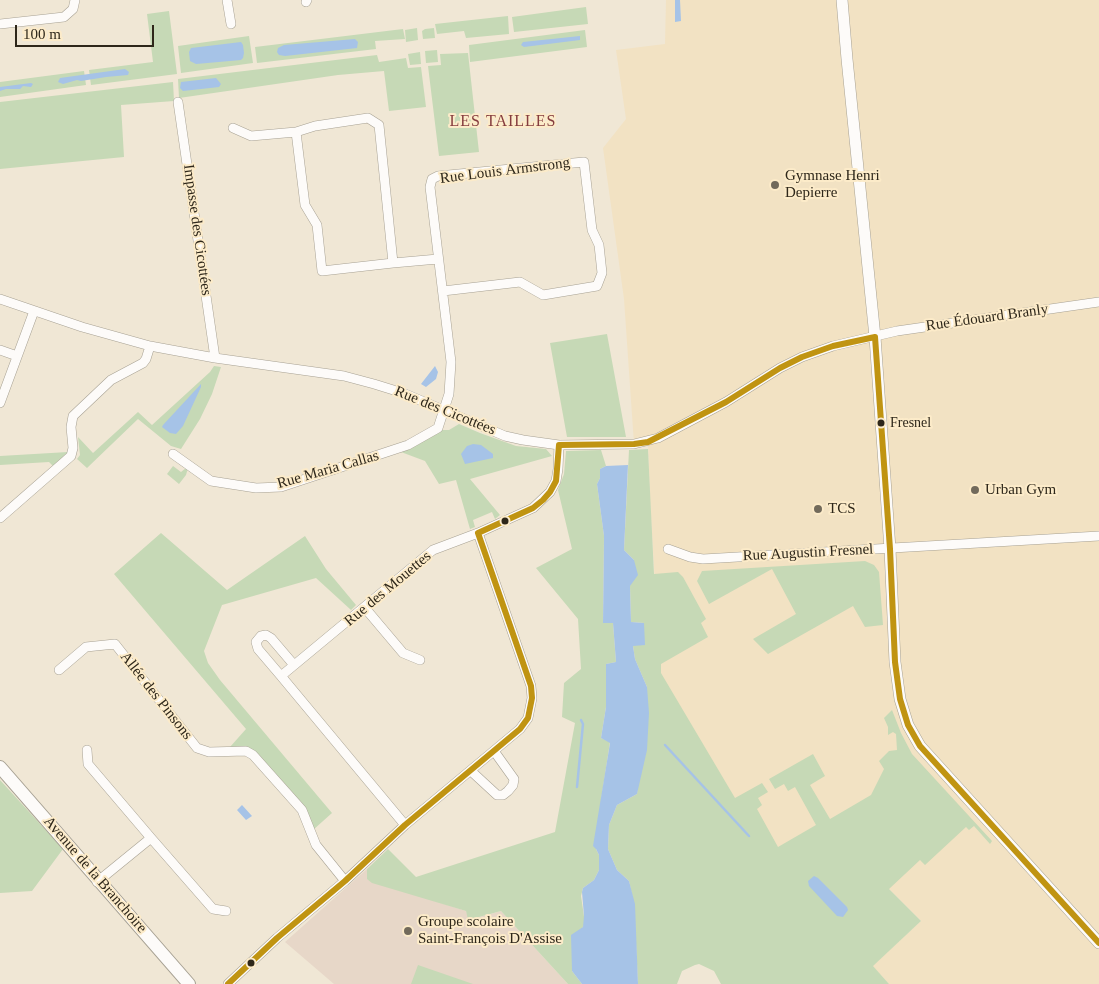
<!DOCTYPE html>
<html>
<head>
<meta charset="utf-8">
<style>
	body { margin:0 }
	#map { position:relative; width:1099px; height:984px; overflow:hidden; background:#f0e7d5; font-family:"Times New Roman",serif }
	canvas { display:block }
	.scale { position:absolute; left:15px; top:25px; width:139px; height:22px; box-sizing:border-box; border:2px solid #2e271a; border-top:0; padding-left:6px; font-size:15px; line-height:18px; white-space:nowrap; color:#2e271a; -webkit-text-stroke:4px #fcebc9; paint-order:stroke }
</style>
</head>
<body>
<div id="map">
<canvas width="1099" height="984"></canvas>
<div class="scale">100 m</div>
</div>
<script>
const context = document.querySelector('canvas').getContext('2d');
context.lineJoin = 'round';
function fill(path, color) { context.fillStyle = color; context.fill(path, 'evenodd'); }
const shape = rows => new Path2D(rows.map(r => 'M' + r).join(''));
function strokePath(path, color, width, dash) { context.strokeStyle = color; context.lineWidth = width; context.lineCap = dash ? 'butt' : 'round'; context.setLineDash(dash || []); context.stroke(path); }
function write(font, color, halo, rows, align = 'center') {
  context.font = font + ' "Times New Roman",serif'; context.lineWidth = 4; context.setLineDash([]); context.textBaseline = 'middle'; context.strokeStyle = halo; context.fillStyle = color; for (const [text, x, y, turn = 0] of rows) {
    context.save(); context.translate(x, y); context.rotate((+turn || 0) * Math.PI / 180); context.textAlign = isNaN(turn) ? turn : align; if (halo) context.strokeText(text, 0, 0); context.fillText(text, 0, 0); context.restore();
  }
}
fill(shape([
	[666,0,1099,0,1099,984,889,984,872,966,921,921,887,887,840,930,664,737,650,500,648,442,634,444,624,299,603,148,626,119,616,50,665,44]
]), '#f2e2c3');
fill(shape([
	[367,869,367,879,466,911,469,920,501,911,568,984,334,984,285,942]
]), '#e7d7c8');
fill(shape([
	[586,7,588,24,514,32,512,17],
	[169,11,177,74,91,85,89,70,153,62,147,14],
	[508,16,509,34,466,38,464,31,437,34,435,24],
	[417,28,418,40,406,42,405,30],
	[434,28,435,38,423,39,422,31,425,29],
	[403,29,405,39,375,41,376,49,257,63,255,47],
	[585,30,587,47,470,62,469,45],
	[249,36,253,63,181,73,178,46],
	[437,50,438,62,426,63,425,51],
	[420,52,421,64,410,65,408,54],
	[468,53,479,152,439,156,428,66,441,65,440,54],
	[377,55,379,62,406,58,408,68,421,67,426,107,389,111,384,71,338,75,179,98,178,79],
	[84,71,86,85,0,97,0,82],
	[173,82,174,101,121,105,124,157,0,169,0,102],
	[607,334,626,437,567,437,550,343],
	[214,366,221,367,212,394,200,419,181,449,171,446,138,419,87,468,77,459,80,455,78,437,93,453,138,412,152,425,210,372],
	[459,424,480,433,516,446,546,449,552,456,470,479,500,515,495,519,492,512,473,520,475,527,470,529,456,480,439,484,425,461,401,452,419,444,440,430,449,430],
	[648,449,654,574,678,572,683,577,706,619,701,623,708,637,661,664,661,673,735,798,762,783,768,792,758,798,762,805,757,809,778,847,816,825,795,787,788,791,784,784,775,789,769,779,813,754,825,776,810,785,830,819,871,795,884,769,879,761,889,751,897,750,896,734,893,732,888,735,888,727,884,718,892,710,901,733,912,754,992,841,990,844,974,826,969,830,966,827,925,865,920,860,889,889,921,921,873,966,889,984,721,984,714,971,699,964,695,965,682,971,677,984,638,984,634,904,629,881,617,870,608,849,609,825,617,805,637,794,647,687,635,659,633,646,644,623,631,622,630,586,634,560,624,550,629,450],
	[601,450,606,466,600,469,600,478,597,484,604,536,603,623,613,623,616,662,606,664,606,707,601,738,610,742,602,794,596,849,599,855,599,870,594,880,583,888,581,896,585,923,581,931,572,971,582,984,568,984,501,911,468,920,466,911,372,883,367,879,367,869,388,849,416,877,555,832,575,723,562,717,564,683,581,669,578,619,536,568,572,549,558,490,564,474,566,451],
	[68,452,53,466,49,462,0,465,0,456],
	[173,466,181,472,186,468,188,468,186,475,179,484,167,474],
	[161,533,227,590,305,536,326,569,356,605,351,610,316,578,222,605,204,651,208,663,220,680,332,813,313,830,250,749,230,747,246,729,114,574],
	[865,561,874,565,879,572,883,625,865,627,853,606,768,654,753,639,796,614,772,569,709,604,697,581,702,571],
	[0,780,63,849,32,891,0,893],
	[418,965,473,984,411,984]
]), '#c6d9b6');
fill(shape([
	[675,0,680,0,681,21,675,22],
	[580,36,580,40,524,47,521,45,523,42],
	[355,39,358,42,357,48,285,56,279,55,277,52,278,48,284,45],
	[241,42,243,45,244,53,243,58,241,60,196,64,190,61,189,52,191,48],
	[125,69,129,72,128,75,106,77,81,81,77,80,63,84,58,82,60,78],
	[216,78,221,84,219,87,183,91,180,88,181,82],
	[31,83,33,84,31,87,23,86,20,89,6,89,0,91,0,87],
	[435,366,438,372,436,379,426,387,421,384],
	[201,384,201,387,183,426,176,434,170,433,162,427,163,425],
	[473,444,481,445,493,454,493,458,465,464,461,454,467,446],
	[628,465,624,550,634,560,638,575,630,586,631,622,644,623,645,645,633,646,635,659,647,687,649,713,647,750,637,794,617,805,609,825,608,849,617,870,629,881,635,904,638,984,582,984,572,971,571,935,583,927,584,916,582,892,583,888,594,880,599,870,599,855,596,849,593,846,610,743,601,738,606,707,606,664,616,662,613,623,603,623,604,536,597,484,600,478,600,469,606,466],
	[242,805,252,816,246,820,237,810],
	[814,876,818,878,847,907,848,910,843,917,837,916,809,886,808,881]
]), '#a6c3e7');
strokePath(shape([
	[665,745,749,836],
	[577,787,583,724,581,720]
]), '#a6c3e7', 2.5);
const minor = shape([
	[227,0,231,24],
	[306,2,307,0],
	[0,24,64,17,73,9,75,0],
	[178,102,215,358],
	[233,128,251,136,296,132],
	[393,263,379,125,368,118,315,126,296,132,305,205,317,225,322,271,393,263,438,259],
	[0,299,82,327,150,346,215,358,344,376,374,384,403,393,505,436,523,440,559,445,634,444,658,438,726,402,780,368,802,357,833,346,897,331,1099,302],
	[0,350,17,356],
	[0,403,34,311],
	[173,454,211,481,256,488,281,487,408,445,438,428,449,394,451,362,430,187,432,179,438,176,584,162,592,230,599,245,602,273,597,286,543,295,520,282,443,291],
	[0,518,71,456,73,448,71,427,73,416,111,380,143,363,146,359,150,346],
	[668,549,690,557,703,559,1099,536],
	[365,608,403,653,420,660],
	[59,670,86,647,115,644,197,748,209,752,246,751,253,755,302,810,316,845,345,881],
	[281,676,258,649,256,642,261,636,266,635,271,638,294,665],
	[87,750,88,764,151,838,213,909,226,911],
	[471,771,497,795,503,795,508,791,513,785,514,779,494,751],
	[405,825,281,676,433,550,478,533,533,508,550,492,556,481,558,469,559,445],
	[97,882,151,838],
	[228,984,277,938,345,881,405,825,520,729,528,718,532,698,531,686,478,533]
]);
const tertiary = shape([
	[842,0,847,59,875,337,890,549,895,662,900,699,908,725,920,746,1099,943]
]);
const secondary = shape([
	[0,767,189,984]
]);
strokePath(minor, '#a7a193', 10);
strokePath(tertiary, '#a7a193', 12);
strokePath(secondary, '#a7a193', 14);
strokePath(minor, '#fdfbf9', 9);
strokePath(tertiary, '#fdfbf9', 11);
strokePath(secondary, '#fdfbf9', 12);
strokePath(shape([
	[875,337,890,549,895,662,900,699,908,725,920,746,1099,943],
	[559,445,634,444,648,442,726,402,780,368,802,357,833,346,875,337],
	[478,533,533,508,543,500,550,492,556,481,559,445],
	[228,984,277,938,345,881,405,825,520,729,528,718,532,698,531,686,478,533]
]), '#c09412', 6);
for (const [x, y, r, color] of [
	[775,185,5,"#726a5b"],
	[881,423,4.5,"#2e271a"],
	[975,490,5,"#726a5b"],
	[818,509,5,"#726a5b"],
	[505,521,4.5,"#2e271a"],
	[408,931,5,"#726a5b"],
	[251,963,4.5,"#2e271a"]
]) { const dot = new Path2D(); dot.arc(x, y, r, 0, 2 * Math.PI); context.fillStyle = color; context.fill(dot); strokePath(dot, '#fcebc9', 2); }
write('14px', '#2e271a', '#fcebc9', [
	["Fresnel",890,423]
], 'left');
write('15px', '#2e271a', '#fcebc9', [
	["Rue Louis Armstrong",505,171,-7],
	["Impasse des Cicottées",197,230,82],
	["Rue Édouard Branly",987,318,-8],
	["Rue des Cicottées",445,411,22],
	["Rue Maria Callas",328,470,-16],
	["Rue Augustin Fresnel",808,553,-3],
	["Rue des Mouettes",388,589,-40],
	["Allée des Pinsons",156,696,52],
	["Avenue de la Branchoire",95,875,49]
]);
write('15px', '#2e271a', '#fcebc9', [
	["Gymnase Henri",785,176],
	["Depierre",785,193],
	["Urban Gym",985,490],
	["TCS",828,509],
	["Groupe scolaire",418,922],
	["Saint-François D'Assise",418,939]
], 'left');
context.letterSpacing = '1px';
write('16px', '#853c3e', '#fcebc9', [
	["LES TAILLES",503,122]
]);
context.letterSpacing = '0px';
</script>
</body>
</html>
